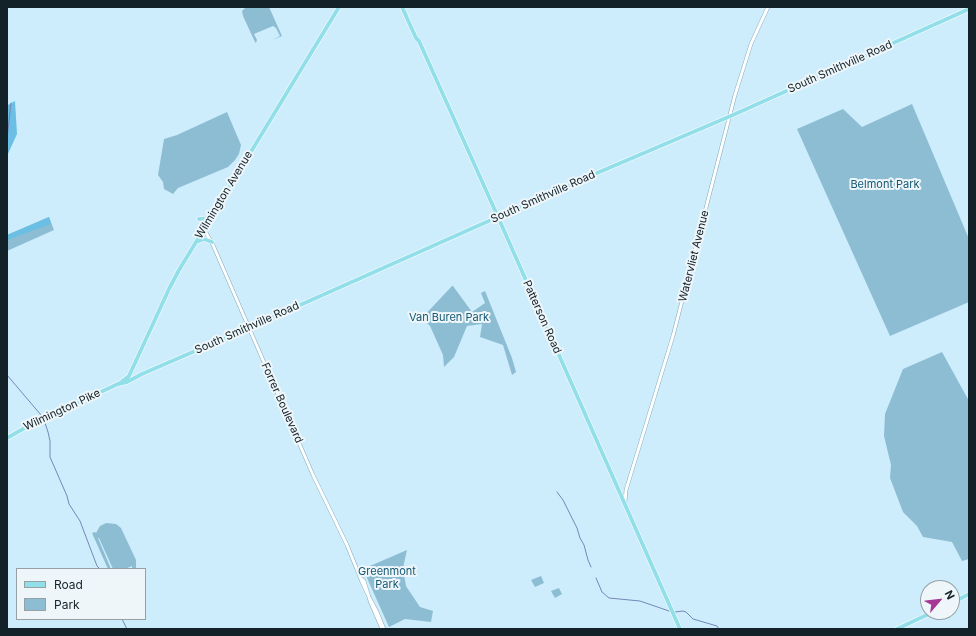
<!DOCTYPE html>
<html>
<head>
<meta charset="utf-8">
<style>
	body { margin:0 }
	#map { position:relative; width:976px; height:636px; overflow:hidden; background:#cdedfc; font-family:Inter,sans-serif }
	canvas { display:block }
	.frame { position:absolute; inset:0; border:8px solid #132229; pointer-events:none }
	.legend { position:absolute; left:16px; top:568px; width:130px; height:52px; box-sizing:border-box; background:#eef6fa; border:1px solid #96a1a6; margin:0; padding:5px 7px; list-style:none; font-size:12px; color:#132229 }
	.legend li { display:flex; align-items:center; gap:8px; height:20px }
	.legend b { width:20px; border:1px solid #96a1a6 }
	.north { position:absolute; left:920px; top:580px; width:40px; height:40px; box-sizing:border-box; background:#eef6fa; border:1px solid #96a1a6; border-radius:50%; rotate:62deg; font-size:11px; font-weight:700; line-height:16px; text-align:center; color:#132229 }
	.north::after { content:''; display:block; margin:auto; width:14px; height:18px; background:#a63794; clip-path:polygon(50% 0,100% 100%,50% 72%,0 100%) }
</style>
</head>
<body>
<div id="map">
<canvas width="976" height="636"></canvas>
<div class="frame"></div>
<ul class="legend">
<li><b style="height:5px;background:#92dfe9"></b>Road</li>
<li><b style="height:11px;background:#8dbdd3"></b>Park</li>
</ul>
<div class="north">N</div>
</div>
<script>
const context = document.querySelector('canvas').getContext('2d');
context.lineJoin = 'round';
function fill(path, color) { context.fillStyle = color; context.fill(path, 'evenodd'); }
const shape = rows => new Path2D(rows.map(r => 'M' + r).join(''));
function strokePath(path, color, width, dash) { context.strokeStyle = color; context.lineWidth = width; context.lineCap = dash ? 'butt' : 'round'; context.setLineDash(dash || []); context.stroke(path); }
function write(font, color, halo, rows, align = 'center') {
  context.font = font + ' Inter,sans-serif'; context.lineWidth = 4; context.setLineDash([]); context.textBaseline = 'middle'; context.strokeStyle = halo; context.fillStyle = color; for (const [text, x, y, turn = 0] of rows) {
    context.save(); context.translate(x, y); context.rotate((+turn || 0) * Math.PI / 180); context.textAlign = isNaN(turn) ? turn : align; if (halo) context.strokeText(text, 0, 0); context.fillText(text, 0, 0); context.restore();
  }
}
fill(shape([
	[246,7,269,7,282,36,273,40,280,36,276,28,273,26,254,34,257,40,256,43,255,42,243,16,242,11],
	[912,104,969,239,969,302,890,336,797,129,843,109,862,127],
	[227,112,241,145,239,154,235,160,228,167,178,188,173,194,164,189,163,182,158,175,164,139,177,135],
	[49,217,54,230,7,251,7,235],
	[452,286,453,286,472,312,485,303,481,293,485,291,512,358,516,372,512,375,503,345,480,337,482,324,467,326,454,357,444,367,443,355,430,326,422,318],
	[942,352,969,401,969,559,962,561,952,542,923,537,917,526,903,512,890,478,891,465,884,436,885,414,903,369],
	[106,523,116,524,121,528,136,560,136,569,132,569,132,566,125,569,113,569,99,538,98,538,111,569,108,569,92,533,95,532,96,533,100,526],
	[407,550,403,568,406,586,420,607,433,611,431,622,405,619,389,627,363,569],
	[541,576,544,583,535,587,531,580],
	[559,588,562,594,555,598,551,591]
]), '#8dbdd3');
fill(shape([
	[15,101,17,134,7,156,7,106,8,105],
	[49,217,51,224,7,240,7,235]
]), '#6bbfe4');
strokePath(shape([
	[7,139,11,103],
	[7,375,41,415],
	[45,423,48,432,50,441,50,457,67,496,69,504,80,521,97,566,100,569],
	[557,492,563,500,577,528,580,538,584,545,588,560,591,567],
	[596,578,602,592,609,598,640,601,672,612],
	[675,612,683,611,686,612,693,619,717,626,719,629],
	[122,619,127,629]
]), '#7487b7', 1);
const minor = shape([
	[204,229,213,245,313,475,347,545,362,582,369,597,370,601,382,629],
	[625,502,626,490,673,336,735,95,751,44,768,7],
	[362,579,364,581,369,597,377,612,384,629]
]);
const major = shape([
	[402,7,416,38,419,41,498,217,680,629],
	[199,219,204,219,211,216],
	[196,242,204,239,212,242],
	[118,384,127,382,142,374,225,338,238,331,253,326,583,179,733,115,969,9],
	[7,438,30,425,120,383,129,376,169,289,179,270,339,7],
	[952,603,969,594],
	[897,629,933,612]
]);
strokePath(minor, '#83a9bb', 4);
strokePath(major, '#fff', 5);
strokePath(minor, '#fff', 3);
strokePath(major, '#92dfe9', 4);
write('11px', '#132229', '#eef6fa', [
	["South Smithville Road",840,67,-24],
	["Wilmington Avenue",224,195,-59],
	["South Smithville Road",543,197,-24],
	["Watervliet Avenue",694,256,-76],
	["Patterson Road",542,317,66],
	["South Smithville Road",247,328,-24],
	["Forrer Boulevard",282,403,66],
	["Wilmington Pike",62,410,-25]
]);
write('11px', '#155872', '#eef6fa', [
	["Belmont Park",885,185],
	["Van Buren Park",449,318],
	["Greenmont",387,572],
	["Park",387,585]
]);
</script>
</body>
</html>
